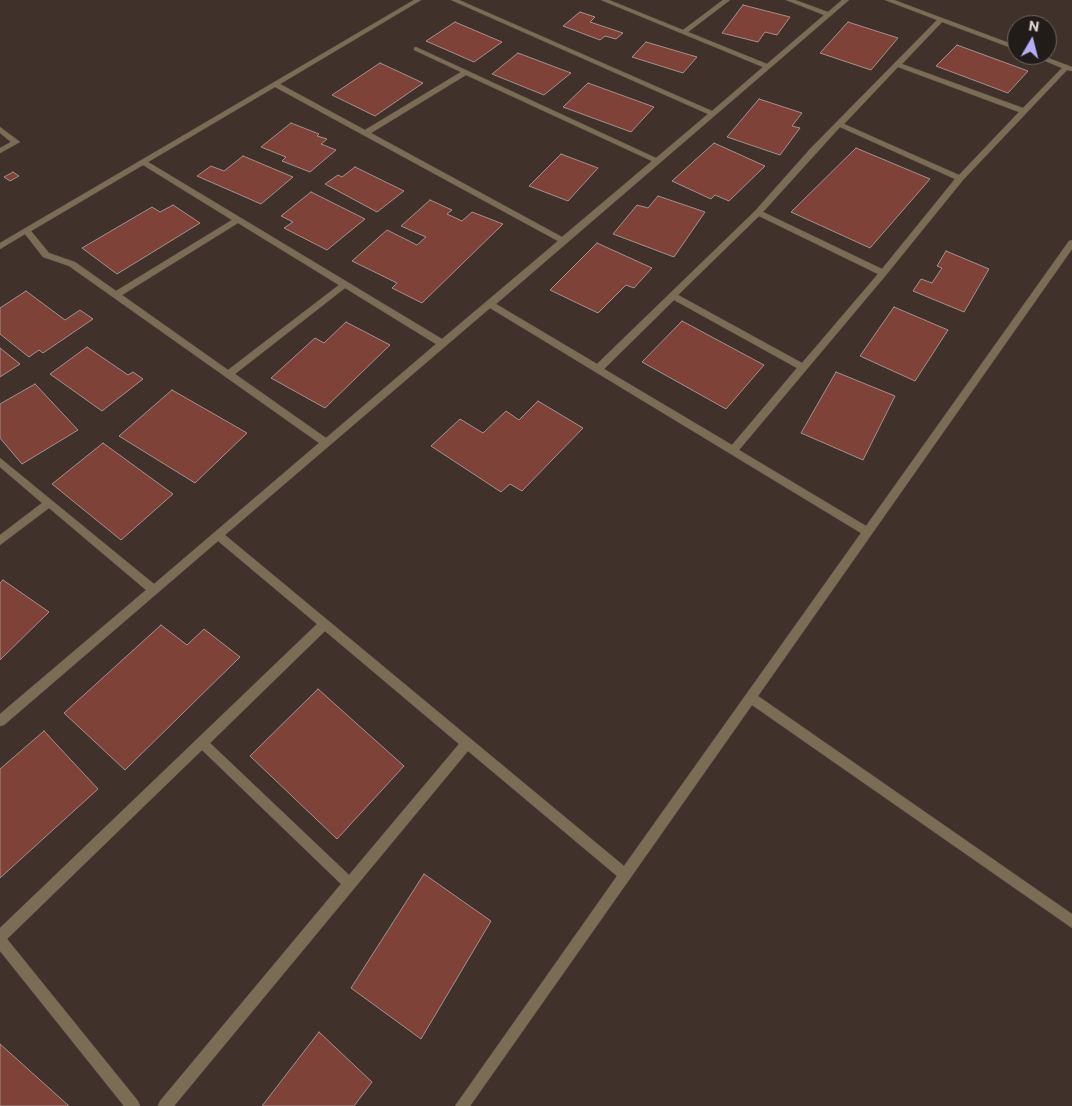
<!DOCTYPE html>
<html>
<head>
<meta charset="utf-8">
<style>
	body { margin:0 }
	#map { position:relative; width:1072px; height:1106px; overflow:hidden; background:#40322a; font-family:Commissioner,sans-serif }
	canvas { display:block }
	.north { position:absolute; left:1007px; top:15px; width:50px; height:50px; box-sizing:border-box; background:#221c18; border:1px solid #6c6560; border-radius:50%; rotate:8deg; font-size:14px; font-weight:700; line-height:20px; text-align:center; color:#dbd2cd }
	.north::after { content:''; display:block; margin:auto; width:18px; height:22px; background:#b6acf8; clip-path:polygon(50% 0,100% 100%,50% 72%,0 100%) }
</style>
</head>
<body>
<div id="map">
<canvas width="1072" height="1106"></canvas>
<div class="north">N</div>
</div>
<script>
const context = document.querySelector('canvas').getContext('2d');
context.lineJoin = 'round';
function fill(path, color) { context.fillStyle = color; context.fill(path, 'evenodd'); }
const shape = rows => new Path2D(rows.map(r => 'M' + r).join(''));
function strokePath(path, color, width, dash) { context.strokeStyle = color; context.lineWidth = width; context.lineCap = dash ? 'butt' : 'round'; context.setLineDash(dash || []); context.stroke(path); }
const building = shape([
	[743,5,790,17,777,35,765,32,758,42,722,33,743,5],
	[580,12,595,17,590,22,623,33,616,39,605,36,600,40,563,26,580,12],
	[455,22,502,42,474,62,426,41,455,22],
	[848,22,898,38,871,70,820,53,848,22],
	[646,42,697,57,683,73,632,57,646,42],
	[957,45,1028,71,1008,93,936,66,957,45],
	[518,53,571,73,544,95,492,74,518,53],
	[380,63,423,83,375,116,332,95,380,63],
	[588,83,654,107,631,132,563,107,588,83],
	[759,99,802,113,792,126,800,128,780,155,727,137,759,99],
	[291,123,319,134,317,136,327,139,321,144,336,150,310,172,282,161,286,157,261,147,291,123],
	[714,143,765,166,729,201,715,195,711,199,672,181,714,143],
	[856,148,930,179,870,248,791,212,856,148],
	[561,154,598,168,568,201,529,186,561,154],
	[243,156,293,177,261,204,197,176,211,166,224,171,243,156],
	[355,167,404,191,377,212,325,184,338,175,342,177,355,167],
	[13,172,19,176,10,181,4,177,13,172],
	[311,192,365,219,327,250,284,228,293,222,281,216,311,192],
	[658,196,705,212,674,257,613,234,637,205,648,208,658,196],
	[430,200,452,210,447,214,462,221,472,212,503,224,422,303,392,288,397,283,352,261,387,230,417,245,426,237,401,226,430,200],
	[173,205,200,223,117,274,82,248,152,207,160,212,173,205],
	[597,243,652,268,634,288,626,285,598,313,550,290,597,243],
	[946,251,989,269,964,312,913,291,921,279,932,283,942,268,937,266,946,251],
	[26,291,65,320,80,310,93,319,43,353,39,350,29,357,0,334,0,308,26,291],
	[894,307,948,330,915,381,860,356,894,307],
	[682,321,764,365,726,409,642,362,682,321],
	[346,322,390,345,325,408,271,378,315,338,324,343,346,322],
	[87,347,128,375,133,372,143,379,102,411,50,374,87,347],
	[0,348,20,364,0,377,0,348],
	[836,372,895,396,863,460,801,433,836,372],
	[35,384,78,430,22,464,0,438,0,404,35,384],
	[172,390,247,433,195,483,119,436,172,390],
	[538,401,583,428,522,491,510,484,501,492,431,446,460,419,483,433,506,411,519,420,538,401],
	[103,443,173,494,121,540,52,484,103,443],
	[3,580,49,612,0,660,0,583,3,580],
	[161,625,187,645,204,629,240,657,125,770,64,713,161,625],
	[318,689,404,766,337,839,250,756,318,689],
	[44,731,98,789,0,878,0,769,44,731],
	[424,874,491,921,421,1039,351,988,424,874],
	[319,1032,372,1082,354,1106,262,1106,319,1032],
	[0,1044,69,1106,0,1106,0,1044]
]);
fill(building, '#7e4239');
strokePath(building, '#a4908c', 1);
const street = shape([
	[414,0,421,0,280,84,365,130,461,72,414,50,414,48,416,47,656,158,708,114,451,0,459,0,712,111,763,67,601,0,609,0,683,30,723,0,730,0,688,32,767,64,824,15,786,0,795,0,828,12,842,0,849,0,496,304,597,364,755,211,810,149,937,20,885,0,894,0,1017,46,1017,50,942,22,902,64,1023,108,1062,68,1031,55,1040,55,1072,67,1072,71,1067,70,963,180,886,275,739,450,866,526,1069,241,1072,240,1072,249,758,696,1072,914,1072,928,752,705,470,1106,455,1106,617,876,468,751,174,1106,158,1106,160,1101,341,884,202,750,7,939,138,1101,140,1106,124,1106,0,951,0,928,317,624,218,541,4,725,0,726,0,714,146,590,49,508,0,545,0,535,42,503,0,467,0,458,154,584,319,443,69,266,43,257,25,234,0,249,0,243,414,0],
	[898,67,1019,112,959,175,844,124,898,67],
	[466,75,652,161,562,237,371,133,466,75],
	[275,87,558,241,442,339,148,162,275,87],
	[840,127,955,179,882,269,763,212,840,127],
	[143,165,232,220,116,291,75,262,49,253,31,231,143,165],
	[759,216,878,274,802,363,678,295,759,216],
	[238,223,339,285,228,370,122,295,238,223],
	[345,288,436,344,326,438,235,374,345,288],
	[674,300,797,368,732,445,604,369,674,300],
	[490,308,861,533,624,866,225,535,490,308],
	[325,631,459,744,349,875,210,743,325,631],
	[0,127,20,142,0,153,0,148,11,142,0,133,0,127]
]);
strokePath(street, '#5c4f47', 1);
fill(street, '#7a6c55');
</script>
</body>
</html>
